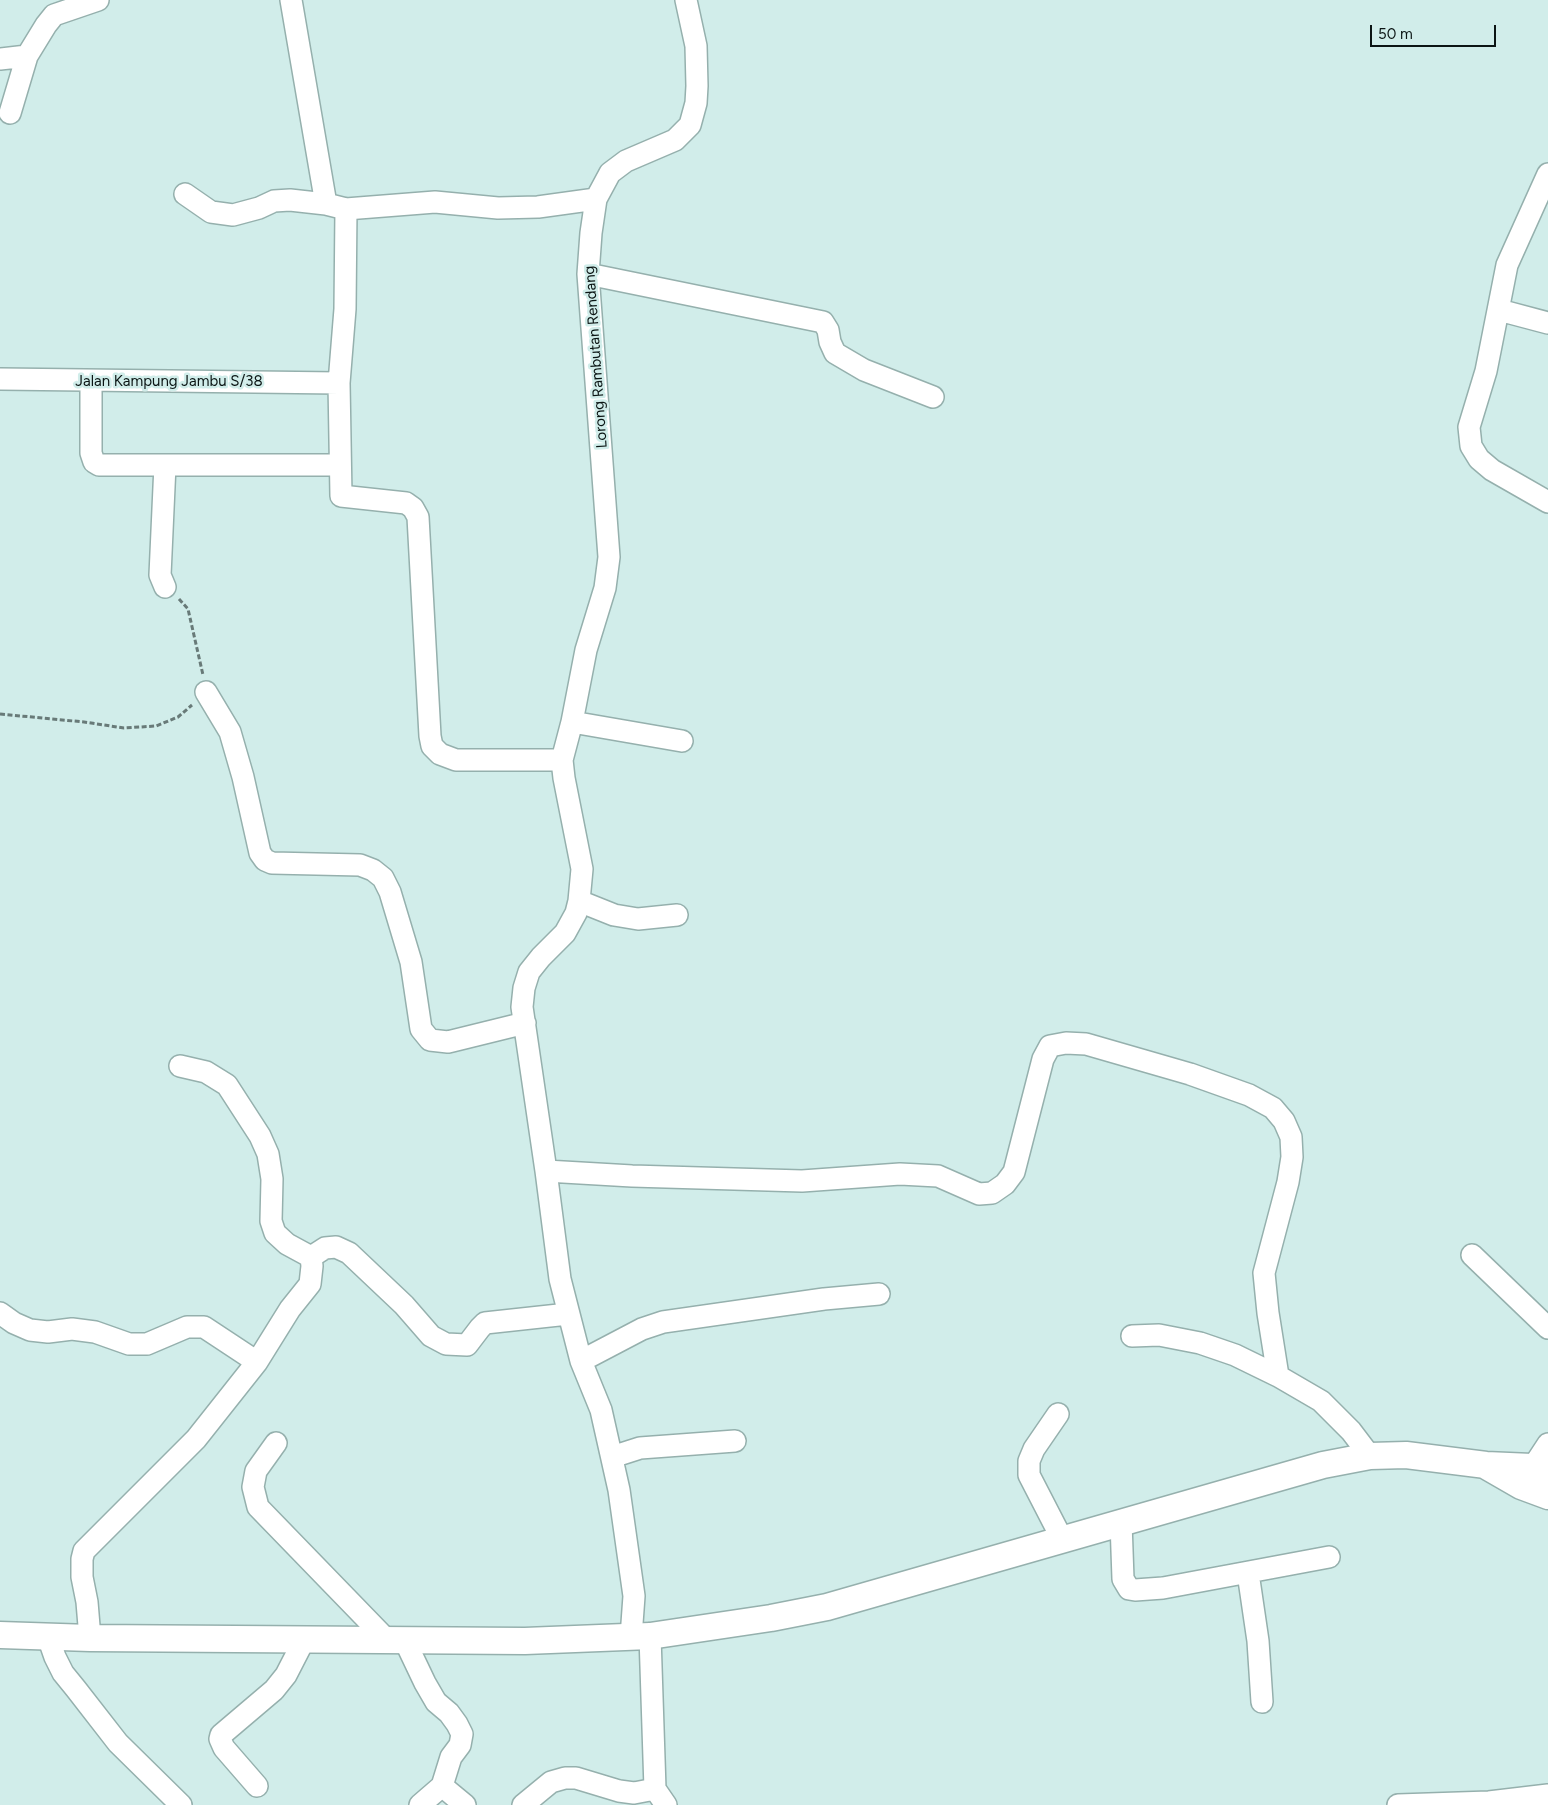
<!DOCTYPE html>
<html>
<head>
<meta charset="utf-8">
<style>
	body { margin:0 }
	#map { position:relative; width:1548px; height:1805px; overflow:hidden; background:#d1edea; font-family:Figtree,sans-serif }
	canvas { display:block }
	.scale { position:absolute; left:1370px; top:25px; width:126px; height:22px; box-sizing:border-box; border:2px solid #0b1514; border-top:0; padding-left:6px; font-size:15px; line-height:18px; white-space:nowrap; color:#0b1514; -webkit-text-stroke:4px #d1edea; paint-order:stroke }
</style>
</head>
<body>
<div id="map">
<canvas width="1548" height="1805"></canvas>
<div class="scale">50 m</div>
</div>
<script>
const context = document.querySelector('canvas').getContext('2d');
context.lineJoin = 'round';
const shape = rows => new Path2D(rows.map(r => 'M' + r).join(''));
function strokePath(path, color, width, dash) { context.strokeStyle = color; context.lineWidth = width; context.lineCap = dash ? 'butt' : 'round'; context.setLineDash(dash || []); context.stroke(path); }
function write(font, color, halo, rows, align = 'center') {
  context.font = font + ' Figtree,sans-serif'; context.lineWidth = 5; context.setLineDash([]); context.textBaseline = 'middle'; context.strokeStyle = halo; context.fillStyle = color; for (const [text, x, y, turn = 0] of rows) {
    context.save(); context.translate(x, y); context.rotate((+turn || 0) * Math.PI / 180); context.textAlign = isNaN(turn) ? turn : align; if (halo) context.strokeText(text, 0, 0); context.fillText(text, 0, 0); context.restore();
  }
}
const minor = shape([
	[291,0,326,204],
	[0,59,27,56],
	[10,113,27,56,46,25,54,15,98,0],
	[1548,174,1507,265,1486,371,1469,427,1471,446,1479,459,1492,470,1548,502],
	[185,194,211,212,233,215,259,208,274,201,290,200,326,204,346,209,435,202,498,208,538,207,596,199],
	[346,209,345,309,339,383,341,496,406,503,413,508,418,517,430,736,432,746,440,754,456,760,562,760],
	[588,274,823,322,828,330,830,342,835,353,864,370,933,397],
	[1499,310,1548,323],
	[0,379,339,383],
	[91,381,91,453,94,462,99,465,340,465],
	[165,587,160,575,165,465],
	[206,692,230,732,243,777,260,853,265,860,272,863,360,865,373,870,383,878,390,892,411,962,421,1029,430,1040,448,1042,525,1023],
	[572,722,682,741],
	[579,901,614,915,638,919,677,915],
	[546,1171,522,1007,524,988,529,972,541,957,565,933,576,913,579,901,582,869,564,778,562,760,572,722,586,650,605,588,609,557,588,274,591,233,596,199,610,173,626,161,675,140,690,125,696,103,697,86,696,46,686,0],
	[1472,1255,1548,1328],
	[311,1257,325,1248,336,1247,349,1253,404,1305,431,1336,446,1344,467,1345,480,1328,485,1323,568,1314],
	[0,1313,14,1323,30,1330,48,1332,72,1329,95,1332,129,1344,147,1344,187,1327,204,1327,257,1362],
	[1132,1336,1159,1335,1200,1343,1235,1355,1278,1376],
	[581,1361,642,1329,663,1322,824,1299,879,1294],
	[1058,1414,1034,1449,1029,1461,1029,1475,1063,1541],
	[276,1443,256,1471,253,1487,258,1507,387,1640],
	[612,1457,640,1448,735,1441],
	[1525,1479,1548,1444],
	[1121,1522,1123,1579,1129,1589,1135,1590,1163,1588,1329,1557],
	[1248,1573,1258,1641,1262,1702],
	[650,1636,655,1789,666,1805],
	[48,1637,55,1657,63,1673,76,1689,118,1743,181,1805],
	[631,1637,634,1596,619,1490,601,1410,581,1361,560,1279,546,1171,632,1176,802,1181,900,1174,938,1176,979,1194,992,1193,1005,1184,1014,1172,1043,1059,1050,1046,1066,1043,1086,1044,1190,1074,1249,1095,1273,1108,1284,1121,1291,1137,1292,1157,1288,1182,1264,1273,1268,1313,1278,1376,1321,1401,1351,1431,1370,1456],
	[90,1638,87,1602,82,1577,82,1559,84,1551,196,1439,257,1362,290,1309,310,1284,312,1266,311,1257,287,1244,275,1233,271,1221,272,1179,268,1154,260,1136,227,1085,206,1072,180,1066],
	[405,1641,425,1683,436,1702,449,1713,457,1724,462,1734,460,1745,451,1757,442,1786,420,1805],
	[257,1786,224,1748,220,1739,221,1735,274,1690,286,1675,304,1640],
	[442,1786,465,1805],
	[523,1805,551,1782,565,1778,576,1778,619,1791,634,1793,655,1789],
	[1398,1805,1489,1802,1548,1795]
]);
const major = shape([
	[1488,1467,1521,1486,1548,1496],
	[0,1635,90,1638,525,1641,650,1636,771,1618,827,1607,1323,1465,1370,1456,1406,1455,1486,1465,1532,1467,1548,1472]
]);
strokePath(minor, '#95b0ad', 24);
strokePath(major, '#95b0ad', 29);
strokePath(shape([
	[179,599,188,609,203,675],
	[0,714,84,722,124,728,156,726,178,717,192,705]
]), '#687a78', 3, [5, 2.5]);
strokePath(minor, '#fff', 21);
strokePath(major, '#fff', 26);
write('15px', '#0b1514', '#d1edea', [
	["Lorong Rambutan Rendang",596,357,-94],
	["Jalan Kampung Jambu S/38",169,382]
]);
</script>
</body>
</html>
